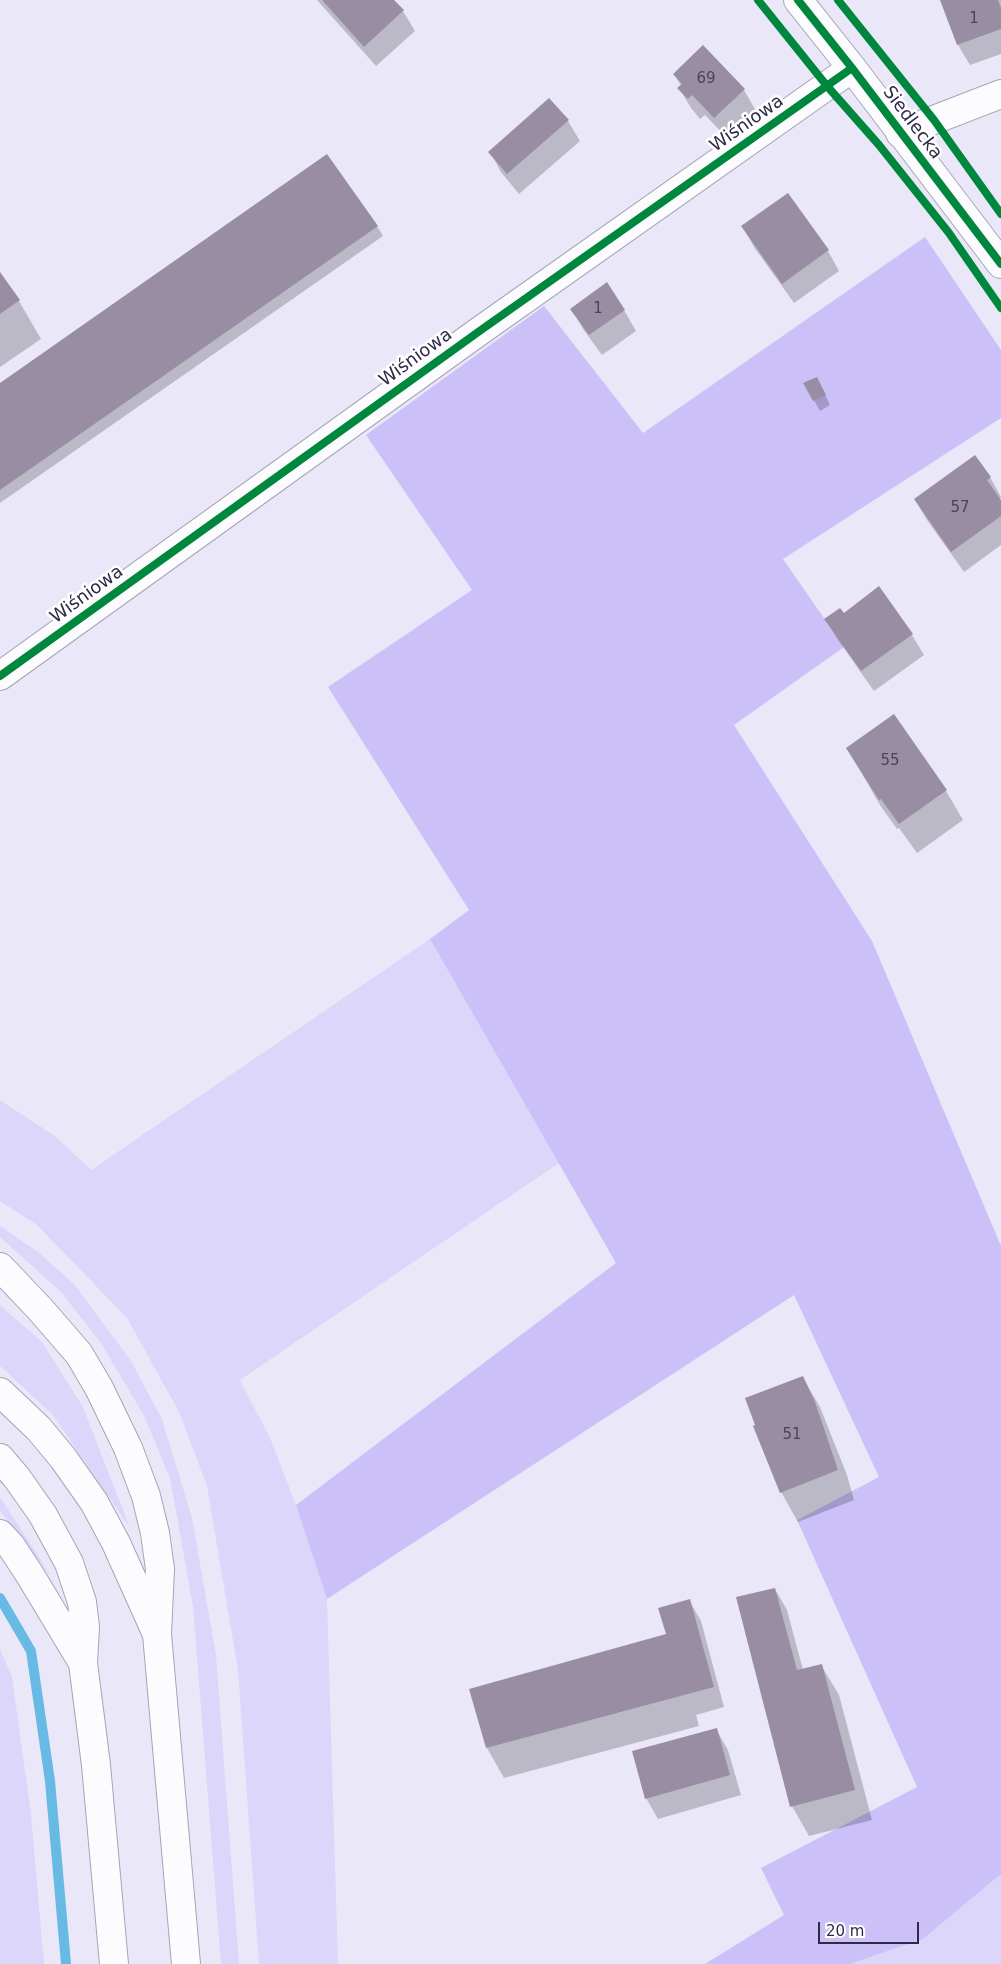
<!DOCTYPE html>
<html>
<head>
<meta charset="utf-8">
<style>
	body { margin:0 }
	#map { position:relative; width:1001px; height:1964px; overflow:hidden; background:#eae8f8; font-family:"DejaVu Sans",sans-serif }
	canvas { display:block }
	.scale { position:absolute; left:818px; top:1922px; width:101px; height:22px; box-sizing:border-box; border:2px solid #312a47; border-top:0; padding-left:6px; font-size:15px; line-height:18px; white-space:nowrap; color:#312a47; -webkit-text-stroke:4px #fff; paint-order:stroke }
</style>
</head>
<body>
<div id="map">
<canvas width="1001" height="1964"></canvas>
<div class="scale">20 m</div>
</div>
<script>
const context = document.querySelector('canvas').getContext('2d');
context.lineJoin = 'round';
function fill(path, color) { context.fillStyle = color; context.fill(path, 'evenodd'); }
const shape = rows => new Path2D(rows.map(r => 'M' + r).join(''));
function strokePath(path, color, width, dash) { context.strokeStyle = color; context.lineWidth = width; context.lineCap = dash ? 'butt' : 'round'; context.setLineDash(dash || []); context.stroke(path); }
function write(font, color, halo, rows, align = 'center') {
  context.font = font + ' "DejaVu Sans",sans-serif'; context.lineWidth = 5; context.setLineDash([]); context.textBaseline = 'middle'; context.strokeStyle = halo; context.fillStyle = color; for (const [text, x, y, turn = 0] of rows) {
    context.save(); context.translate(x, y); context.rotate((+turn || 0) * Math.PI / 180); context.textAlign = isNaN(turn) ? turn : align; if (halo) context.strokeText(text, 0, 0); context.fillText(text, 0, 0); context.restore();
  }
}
fill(shape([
	[430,939,559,1163,240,1380,270,1438,296,1505,327,1599,338,1964,259,1964,238,1670,207,1486,179,1412,127,1318,37,1225,0,1201,0,1100,55,1136,91,1170],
	[0,1226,37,1251,74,1284,131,1361,162,1419,192,1518,216,1655,239,1964,221,1964,193,1606,170,1478,144,1416,101,1343,60,1291,0,1237],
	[0,1305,42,1342,83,1407,130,1528,53,1415,0,1366],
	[0,1497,52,1577,0,1511],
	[0,1649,12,1677,31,1814,44,1964,0,1964],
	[1001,1874,1001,1964,850,1964,923,1939]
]), '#dcd6fa');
fill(shape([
	[925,237,1001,350,1001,418,783,559,844,647,734,725,872,941,1001,1246,1001,1874,923,1939,850,1964,705,1964,784,1915,761,1868,917,1787,797,1520,879,1477,794,1295,327,1599,296,1505,616,1263,430,939,469,910,328,687,472,590,366,435,544,306,643,433]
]), '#ccc0f9');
fill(shape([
	[317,0,393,0,403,11,415,31,376,66],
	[942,0,1001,0,1001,54,970,65,958,45],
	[703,47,744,90,756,111,727,138,705,115,700,119,691,108,679,88,681,86,674,74],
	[568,121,580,141,519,194,501,172,490,152],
	[377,226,383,236,0,503,0,384],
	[743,227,828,251,839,271,794,303,754,247],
	[0,274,19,301,41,339,0,367],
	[572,309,624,310,636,331,602,355,583,329],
	[805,384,822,388,830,405,820,411],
	[990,477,1001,497,999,500,1001,503,1001,545,964,572,927,520,915,500],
	[879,588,912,635,924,655,874,691,838,640,826,620,843,615],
	[847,748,946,791,963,820,917,853,899,828,897,829,880,805],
	[803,1378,820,1407,847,1475,854,1500,798,1522,781,1492,756,1425],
	[775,1589,787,1610,803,1670,821,1665,839,1695,872,1820,809,1836,792,1806],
	[689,1600,701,1621,724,1707,696,1715,699,1726,504,1778,487,1748,667,1635],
	[716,1729,728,1750,741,1795,658,1819,646,1798]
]), '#0003');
strokePath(shape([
	[0,1598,31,1651,50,1781,66,1964]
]), '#66bae4', 10);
fill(shape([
	[322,0,394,0,404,10,364,47],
	[940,0,998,0,1001,8,1001,29,957,45],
	[703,45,745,89,714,118,692,95,688,99,677,88,682,84,673,74],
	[549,98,569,120,507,174,488,152],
	[327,154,378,226,0,490,0,383],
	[788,193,829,250,782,284,741,226],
	[0,272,20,300,0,314],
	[607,282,625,310,589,335,570,309],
	[817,377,826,395,813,401,803,383],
	[975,455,991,477,987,480,1001,500,1001,516,951,552,914,499],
	[879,586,913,634,861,671,824,619,840,608,844,613],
	[894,714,947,790,899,824,881,799,879,800,846,748],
	[803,1376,815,1402,838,1470,780,1493,753,1426,755,1425,745,1398],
	[775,1588,797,1670,822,1664,855,1790,790,1807,736,1597],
	[690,1599,714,1687,486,1748,469,1689,666,1634,658,1608],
	[717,1728,730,1775,645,1799,632,1751]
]), '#988da3');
const minor = shape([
	[900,133,1001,94],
	[0,676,481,330,852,68]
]);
const major = shape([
	[798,0,852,68,1001,264]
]);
const highway = shape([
	[0,1267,40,1309,79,1354,99,1388,128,1448,146,1496,155,1533,160,1569,157,1634,186,1964],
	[0,1392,39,1429,63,1458,94,1502,116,1543,156,1632],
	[0,1458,17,1478,43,1515,69,1563,82,1602,85,1627,83,1663,96,1765,114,1964],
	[0,1534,11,1546,30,1575,83,1663]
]);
strokePath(minor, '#a7a3b7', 30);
strokePath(major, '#a7a3b7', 30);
strokePath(highway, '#a7a3b7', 30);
strokePath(minor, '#fcfcfe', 28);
strokePath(major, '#fcfcfe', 28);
strokePath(highway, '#fcfcfe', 28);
strokePath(shape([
	[758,0,827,86,879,145,949,233,1001,308],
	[798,0,852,68,1001,264],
	[838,0,934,120,1001,214],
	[0,676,481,330,852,68]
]), '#00873e', 8);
write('15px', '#4b435e', null, [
	["1",974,19],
	["69",706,79],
	["1",598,309],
	["57",960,508],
	["55",890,761],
	["51",792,1435]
]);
write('18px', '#312a47', '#fff', [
	["Siedlecka",912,123,53],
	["Wiśniowa",747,124,-35],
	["Wiśniowa",416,358,-36],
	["Wiśniowa",87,595,-36]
]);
</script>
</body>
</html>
